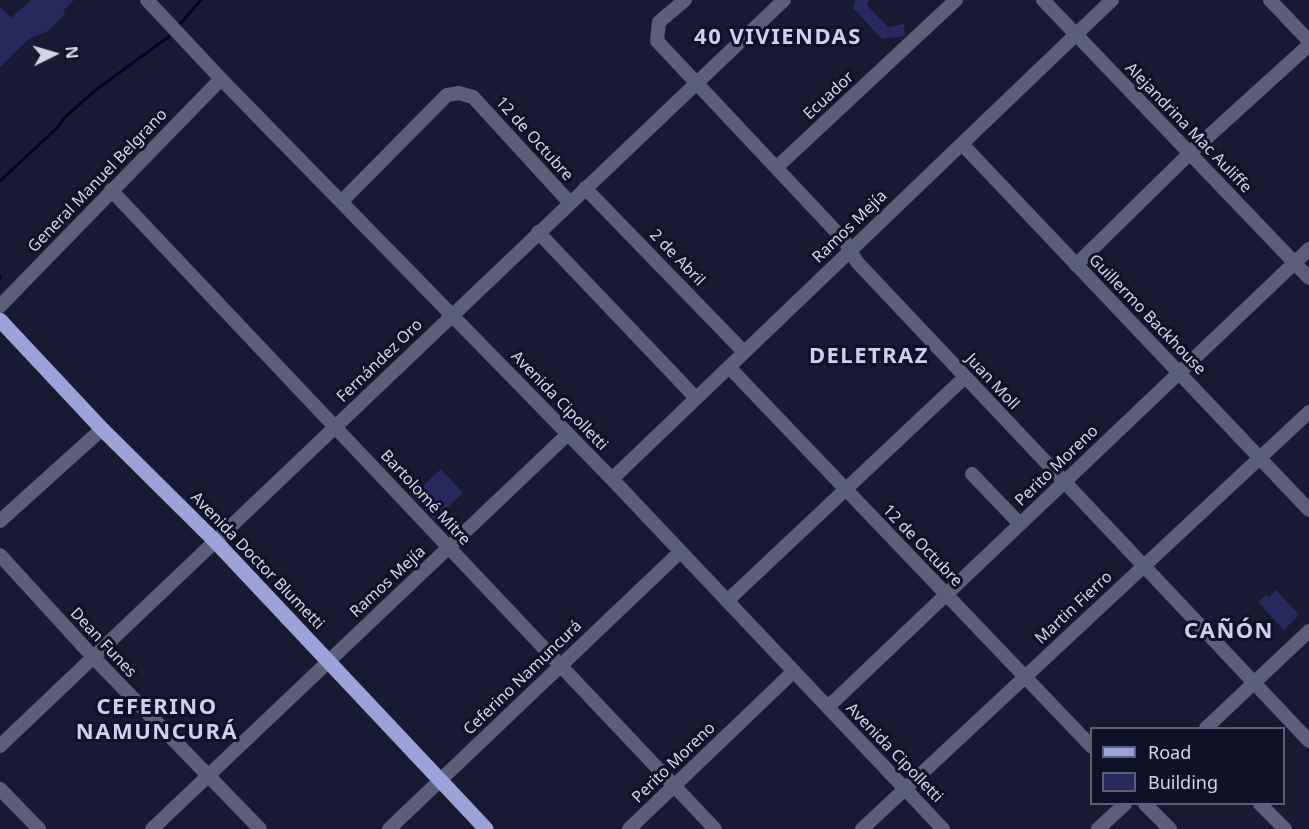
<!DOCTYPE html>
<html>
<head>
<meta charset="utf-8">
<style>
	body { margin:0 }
	#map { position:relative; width:1309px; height:829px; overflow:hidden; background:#181a31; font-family:"Noto Sans",sans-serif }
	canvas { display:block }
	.legend { position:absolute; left:1090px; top:727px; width:195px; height:78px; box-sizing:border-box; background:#0f1126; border:2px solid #5d6072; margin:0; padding:8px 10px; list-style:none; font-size:18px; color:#d3d6e5 }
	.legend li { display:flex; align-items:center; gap:12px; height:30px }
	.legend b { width:30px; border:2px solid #5d6072 }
	.north { position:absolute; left:24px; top:24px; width:60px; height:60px; -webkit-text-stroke:4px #0f1126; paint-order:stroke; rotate:85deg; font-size:16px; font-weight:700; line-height:24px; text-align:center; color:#d3d6e5 }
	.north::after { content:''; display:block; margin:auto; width:21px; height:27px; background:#d3d6e5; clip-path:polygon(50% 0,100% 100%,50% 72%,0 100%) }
</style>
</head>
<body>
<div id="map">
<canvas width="1309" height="829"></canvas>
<ul class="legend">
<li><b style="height:8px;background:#9ba2d8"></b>Road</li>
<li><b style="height:16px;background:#28295e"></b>Building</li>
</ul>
<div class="north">N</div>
</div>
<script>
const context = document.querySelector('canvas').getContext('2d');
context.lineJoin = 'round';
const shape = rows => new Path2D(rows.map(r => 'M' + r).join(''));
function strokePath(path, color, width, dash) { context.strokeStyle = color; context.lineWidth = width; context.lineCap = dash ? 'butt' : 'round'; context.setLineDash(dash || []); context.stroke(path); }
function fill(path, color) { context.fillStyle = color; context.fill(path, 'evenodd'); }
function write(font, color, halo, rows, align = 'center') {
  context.font = font + ' "Noto Sans",sans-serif'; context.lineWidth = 6; context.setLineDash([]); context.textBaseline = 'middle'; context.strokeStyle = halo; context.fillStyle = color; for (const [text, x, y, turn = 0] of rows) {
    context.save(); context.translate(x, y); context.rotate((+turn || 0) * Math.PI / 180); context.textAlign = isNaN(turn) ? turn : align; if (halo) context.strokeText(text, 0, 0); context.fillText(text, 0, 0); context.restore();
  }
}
strokePath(shape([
	[179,25,201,0],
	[0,181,56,129,65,117,97,89,171,35],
	[0,276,0,278]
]), '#07002f', 3);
fill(shape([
	[31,0,74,0,63,11,65,14,48,31,30,38,0,67,0,6,11,18],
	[855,0,868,0,867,5,888,27,904,24,905,36,882,39,853,8],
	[441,469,463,493,435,520,412,496],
	[1276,590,1299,615,1284,630,1258,602,1266,595,1269,597]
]), '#28295e');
strokePath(shape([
	[147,0,221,79,612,479,943,829],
	[685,0,659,22,657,41,844,240,857,262,1309,741],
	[1043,0,1309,278],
	[1270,0,1309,41],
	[962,144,1309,510],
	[777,167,956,0],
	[585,188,744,352],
	[111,190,715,829],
	[341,202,447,95,459,93,473,97,570,203],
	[538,232,696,398],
	[1076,265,1190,153,1309,45],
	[0,306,221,79],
	[729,367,1092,747],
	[972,474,1020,524],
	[612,479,1112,0],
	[0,521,102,429],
	[0,555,94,658,260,829],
	[727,601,965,377],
	[828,707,1309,249],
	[1206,728,1309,631],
	[0,746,784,0],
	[0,789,39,829],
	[1145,804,1170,829],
	[1260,804,1285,829],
	[152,829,568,434],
	[389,829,680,552],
	[629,829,794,671],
	[862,829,1309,412],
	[1098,829,1125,804]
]), '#5b5f79', 14);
strokePath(shape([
	[0,320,102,429,216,542,486,829]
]), '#9ba2d8', 15);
write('16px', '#d3d6e5', '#0f1126', [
	["Ecuador",829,96,-43],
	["Alejandrina Mac Auliffe",1188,128,46],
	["12 de Octubre",534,139,48],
	["General Manuel Belgrano",98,181,-46],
	["Ramos Mejía",850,227,-44],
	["2 de Abril",677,258,46],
	["Guillermo Backhouse",1147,315,46],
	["Fernández Oro",380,361,-44],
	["Juan Moll",992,382,47],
	["Avenida Cipolletti",559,401,46],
	["Perito Moreno",1057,466,-44],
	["Bartolomé Mitre",425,498,47],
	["12 de Octubre",922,546,46],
	["Avenida Doctor Blumetti",257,561,46],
	["Ramos Mejía",388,582,-43],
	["Martin Fierro",1074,608,-43],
	["Dean Funes",103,643,47],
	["Ceferino Namuncurá",523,678,-44],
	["Avenida Cipolletti",894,753,46],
	["Perito Moreno",674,763,-44]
]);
context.letterSpacing = '1.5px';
write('bold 22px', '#ccd1f0', '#0f1126', [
	["40 VIVIENDAS",778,38],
	["DELETRAZ",869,357],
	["CAÑÓN",1229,632],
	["CEFERINO",157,708],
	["NAMUNCURÁ",157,733]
]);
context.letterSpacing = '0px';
</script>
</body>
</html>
